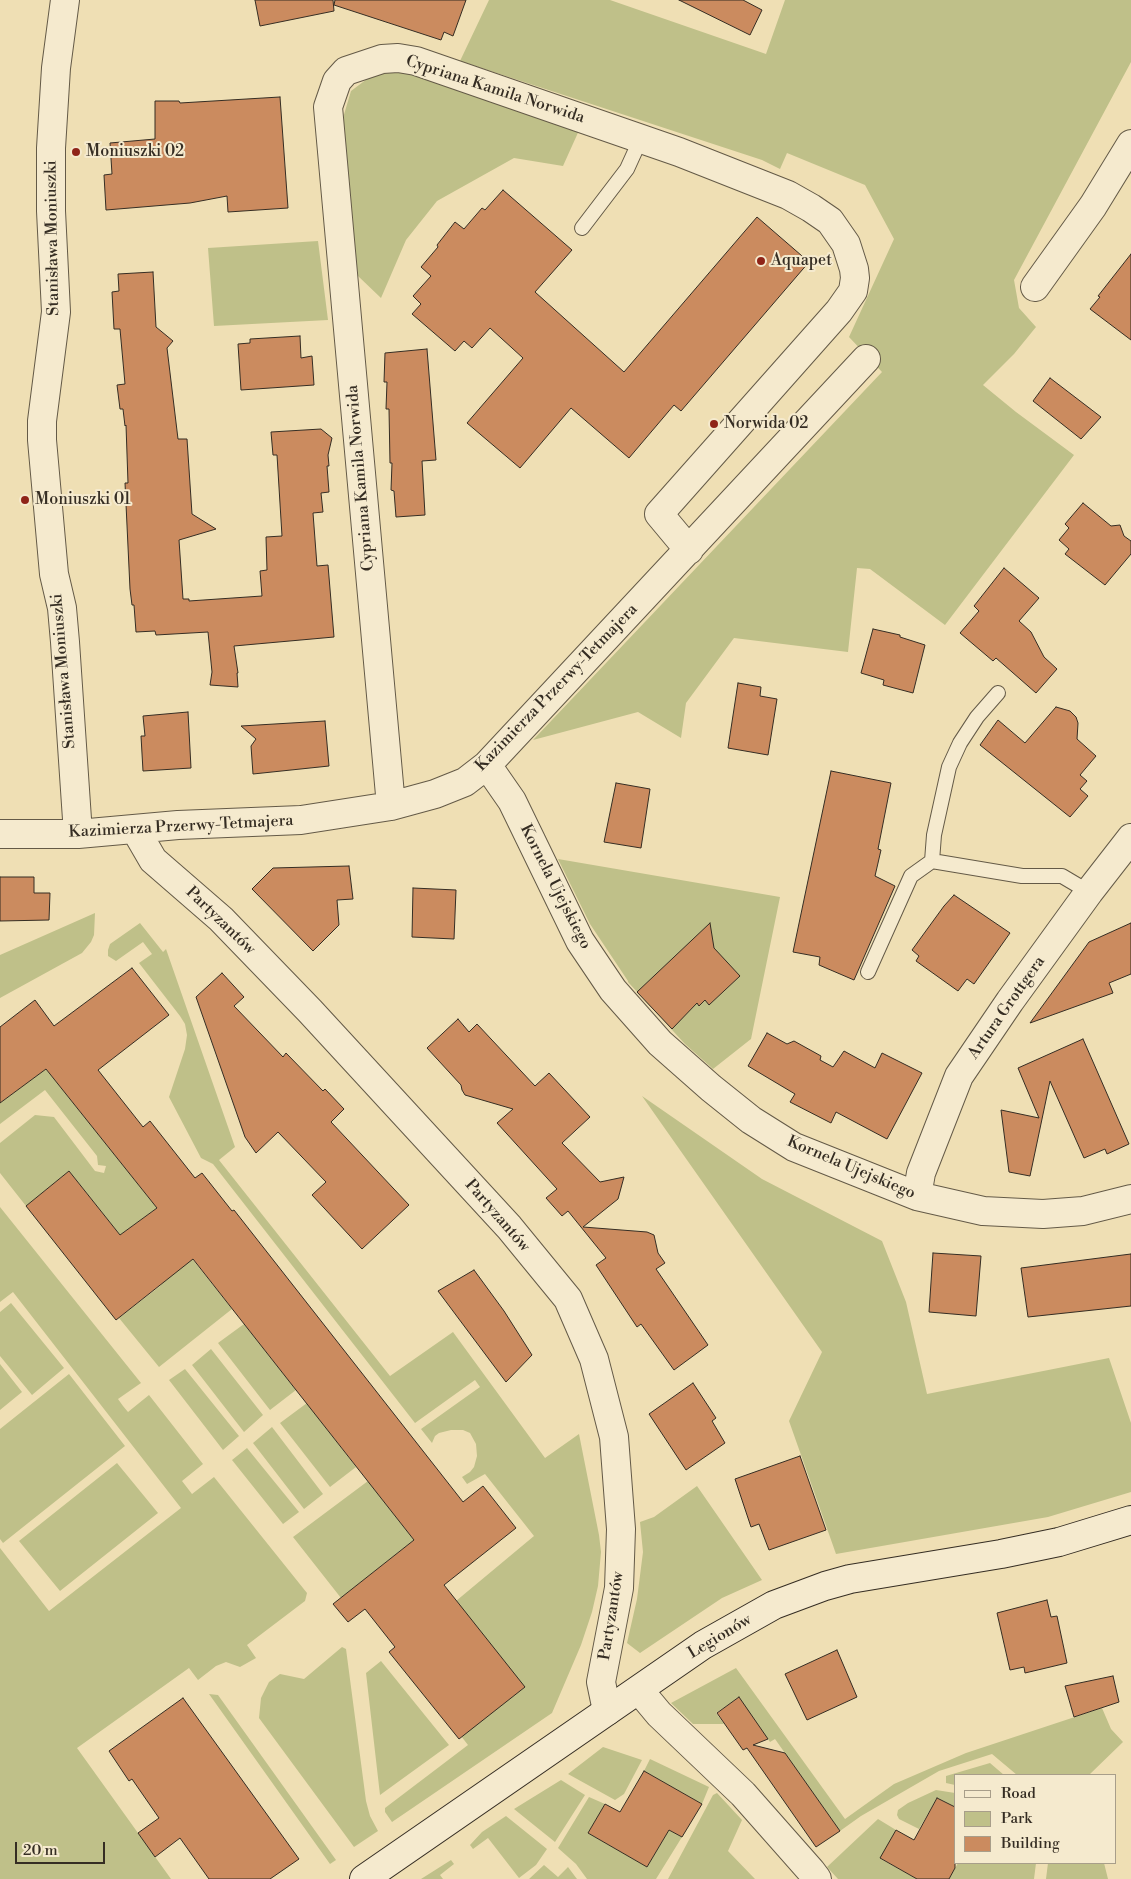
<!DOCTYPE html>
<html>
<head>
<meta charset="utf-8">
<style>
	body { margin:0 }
	#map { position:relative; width:1131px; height:1879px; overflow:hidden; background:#efdfb4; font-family:"Libre Bodoni",serif }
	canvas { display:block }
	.legend { position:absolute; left:954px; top:1774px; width:162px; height:90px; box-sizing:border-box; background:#f5eace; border:1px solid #a89e8a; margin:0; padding:6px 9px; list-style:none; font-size:15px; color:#352d23 }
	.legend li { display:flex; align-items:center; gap:10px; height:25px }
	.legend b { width:25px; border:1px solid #a89e8a }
	.scale { position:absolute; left:15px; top:1842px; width:90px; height:22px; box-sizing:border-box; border:2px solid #352d23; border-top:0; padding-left:6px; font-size:15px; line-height:18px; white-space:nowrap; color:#352d23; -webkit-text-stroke:4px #f5eace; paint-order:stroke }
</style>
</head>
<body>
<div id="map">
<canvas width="1131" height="1879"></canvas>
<ul class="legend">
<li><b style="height:6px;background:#f5eace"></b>Road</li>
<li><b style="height:14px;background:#bfc089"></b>Park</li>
<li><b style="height:14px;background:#cb8b5f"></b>Building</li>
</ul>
<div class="scale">20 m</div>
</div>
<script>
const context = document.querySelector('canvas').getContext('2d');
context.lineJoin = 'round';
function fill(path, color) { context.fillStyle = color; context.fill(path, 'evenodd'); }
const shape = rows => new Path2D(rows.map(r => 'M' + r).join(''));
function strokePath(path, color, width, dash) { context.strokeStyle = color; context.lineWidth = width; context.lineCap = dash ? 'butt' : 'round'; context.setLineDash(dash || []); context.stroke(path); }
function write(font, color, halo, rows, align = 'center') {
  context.font = font + ' "Libre Bodoni",serif'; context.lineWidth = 4; context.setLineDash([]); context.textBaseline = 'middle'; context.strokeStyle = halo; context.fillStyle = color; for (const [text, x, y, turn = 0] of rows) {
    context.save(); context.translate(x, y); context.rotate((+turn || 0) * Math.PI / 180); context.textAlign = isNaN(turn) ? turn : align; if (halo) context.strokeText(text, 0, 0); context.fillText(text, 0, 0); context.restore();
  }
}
fill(shape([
	[489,0,610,0,766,54,785,0,1131,0,1131,62,1014,280,1019,308,1036,327,1014,354,983,385,1016,412,1074,455,945,625,870,569,857,568,848,652,734,638,686,703,681,738,638,712,533,740,882,372,849,337,894,239,865,185,787,153,780,169,762,160,460,61],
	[397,66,581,126,563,166,514,158,437,201,406,240,381,298,358,276,340,128,351,91,375,73],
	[318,241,328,320,214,326,208,248],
	[558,859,780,897,751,1039,713,1069,685,1044,628,982,628,981,590,924],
	[95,913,94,935,91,942,82,953,0,998,0,955],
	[140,923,163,952,166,949,235,1147,219,1160,390,1376,453,1332,545,1458,579,1434,599,1535,601,1552,598,1586,592,1612,581,1645,552,1713,392,1822,385,1812,385,1808,468,1745,461,1736,524,1687,456,1601,534,1536,485,1474,467,1484,462,1477,470,1472,474,1467,477,1456,476,1444,470,1433,463,1430,451,1430,439,1433,435,1436,432,1443,421,1429,480,1387,475,1380,415,1423,213,1164,201,1158,169,1097,185,1049,187,1035,185,1024,180,1016,139,963,152,954,143,942,116,961,108,956,108,950,110,944],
	[46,1069,157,1208,120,1235,69,1171,26,1206,0,1173,0,1143,35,1115,54,1117,95,1171,104,1173,106,1166,98,1165,97,1156,45,1090,0,1124,0,1103],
	[642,1096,762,1179,882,1241,906,1302,927,1394,1109,1358,1131,1423,1131,1492,1048,1517,836,1554,789,1421,822,1352],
	[0,1207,141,1383,118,1399,123,1406,128,1412,149,1395,203,1464,182,1481,192,1494,214,1477,307,1593,305,1601,247,1645,256,1658,240,1667,226,1662,216,1666,198,1680,189,1668,77,1748,171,1879,0,1879,0,1548,49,1611,181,1508,13,1292,0,1302],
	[186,1251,232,1309,159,1367,119,1318,160,1286],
	[11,1303,64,1368,32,1395,0,1356,0,1312],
	[244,1324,296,1390,270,1410,218,1343],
	[211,1349,263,1415,244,1432,192,1365],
	[0,1364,22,1392,0,1410],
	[185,1369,239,1436,223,1450,169,1380],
	[69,1374,125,1446,3,1543,0,1539,0,1429],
	[307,1403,356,1467,330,1487,280,1423],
	[272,1427,323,1494,304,1509,253,1443],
	[247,1448,299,1512,283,1524,232,1460],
	[117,1463,158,1513,60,1591,19,1541],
	[368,1481,414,1540,341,1598,293,1537],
	[697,1486,762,1580,722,1598,640,1653,627,1643,637,1599,643,1552,640,1522,654,1517],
	[342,1647,346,1649,366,1801,370,1816,378,1831,354,1847,259,1718,261,1698,269,1682,280,1674,304,1679],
	[381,1661,449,1745,380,1795,366,1673],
	[736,1668,845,1819,894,1784,966,1753,1102,1708,1111,1729,1123,1742,1089,1775,1017,1775,992,1754,939,1771,861,1816,840,1831,775,1739,770,1742,738,1698,716,1713,724,1724,693,1724,671,1703],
	[209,1694,218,1695,336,1860,330,1864],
	[603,1747,642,1760,624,1794,615,1800,568,1774],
	[650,1759,709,1787,702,1804,644,1771],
	[990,1763,1004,1775,955,1775,955,1785,946,1783,946,1776],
	[561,1780,585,1795,555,1842,514,1809],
	[936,1790,955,1793,955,1807,937,1798,919,1829,899,1819,897,1815,898,1810,908,1803],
	[717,1793,742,1820,728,1851,755,1879,668,1879,713,1795],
	[589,1797,605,1804,588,1833,647,1867,669,1830,682,1837,656,1879,587,1879,576,1864,558,1848],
	[506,1816,547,1849,536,1865,519,1878,488,1838,473,1849,470,1845,482,1832],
	[878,1819,896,1830,881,1859,917,1879,838,1879,827,1867],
	[451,1860,454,1864,440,1875,443,1879,421,1879],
	[958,1863,1036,1863,1034,1879,949,1879],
	[1048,1863,1104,1863,1108,1879,1046,1879],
	[544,1865,558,1877,568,1867,577,1879,529,1879]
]), '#bfc089');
const building = shape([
	[255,0,333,0,334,11,260,26,255,0],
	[335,0,466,0,453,36,444,32,441,40,334,5,335,0],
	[679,0,743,0,762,10,750,35,679,0],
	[280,97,288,208,228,212,227,196,190,203,106,210,104,175,112,174,110,143,155,139,155,101,179,101,180,103,280,97],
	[503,190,572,250,535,292,624,372,757,217,809,262,681,411,674,405,629,458,571,408,520,468,467,423,523,358,490,328,472,348,464,341,455,351,412,314,421,304,413,296,431,276,421,267,438,247,437,245,455,222,464,229,482,208,485,210,503,190],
	[1131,254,1131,340,1090,309,1100,297,1098,296,1131,254],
	[153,272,156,327,173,341,167,348,178,439,187,439,192,514,216,529,179,540,183,599,189,599,189,601,262,596,260,571,267,570,266,537,282,536,277,455,273,455,271,432,321,429,332,438,328,455,329,466,327,466,329,492,321,493,323,512,313,513,317,566,328,565,334,637,234,646,238,673,237,673,238,687,210,685,212,672,208,632,156,635,155,631,136,632,134,605,132,605,130,589,125,483,128,483,126,425,125,426,123,409,120,409,117,385,125,384,120,329,114,329,112,292,119,291,118,274,153,272],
	[300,336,301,358,312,356,314,385,241,390,238,344,250,343,250,339,300,336],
	[427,349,436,460,422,461,425,515,396,517,394,491,391,490,392,463,390,463,389,409,386,409,387,382,384,382,385,353,427,349],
	[1050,378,1101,417,1081,439,1033,401,1050,378],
	[1083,503,1111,526,1120,525,1124,536,1131,541,1131,554,1105,585,1065,554,1069,549,1059,540,1069,528,1065,524,1083,503],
	[1004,568,1039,598,1019,621,1031,632,1044,657,1057,669,1036,693,996,658,993,661,960,633,979,611,974,606,1004,568],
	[873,629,900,635,900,637,925,645,913,693,883,685,884,680,861,673,873,629],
	[738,683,761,687,760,696,777,699,768,755,728,748,738,683],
	[1056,707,1070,711,1076,717,1078,723,1077,739,1096,756,1080,775,1087,781,1080,789,1088,796,1070,817,980,745,998,720,1025,743,1056,707],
	[188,712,191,768,143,771,141,736,145,736,143,716,188,712],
	[325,721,329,766,253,774,251,746,256,739,241,726,325,721],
	[831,771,891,783,878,849,881,850,875,876,895,886,854,980,819,965,820,957,793,952,831,771],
	[616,783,650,789,641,848,604,842,616,783],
	[349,866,353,899,337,900,339,925,313,951,252,889,273,868,349,866],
	[0,877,34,877,34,893,50,893,49,920,0,921,0,877],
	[413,888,456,890,454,939,412,937,413,888],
	[954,895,1010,933,974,984,967,979,958,991,916,961,919,956,912,950,944,906,954,895],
	[710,923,714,948,740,976,709,1005,705,1000,699,1006,697,1003,672,1029,637,992,710,923],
	[1131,923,1131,974,1109,983,1113,993,1030,1023,1089,942,1131,923],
	[132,968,169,1015,98,1070,143,1127,150,1121,195,1178,202,1173,232,1211,234,1210,463,1502,483,1486,516,1528,444,1585,525,1687,459,1739,389,1652,395,1647,365,1609,348,1622,333,1604,414,1540,193,1259,116,1320,26,1206,69,1171,120,1235,157,1208,46,1069,0,1103,0,1027,35,1000,54,1026,132,968],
	[222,973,244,997,234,1006,283,1057,286,1053,323,1091,325,1089,344,1109,331,1122,409,1205,362,1249,312,1195,326,1182,278,1132,256,1153,245,1137,196,997,222,973],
	[458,1019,469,1032,477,1024,535,1086,549,1073,590,1117,562,1143,600,1182,624,1177,618,1199,583,1227,647,1232,654,1235,658,1253,665,1263,656,1269,708,1345,674,1370,641,1324,637,1327,596,1265,606,1258,568,1211,562,1216,546,1198,557,1189,497,1123,513,1109,465,1095,462,1090,461,1085,427,1048,458,1019],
	[767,1033,787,1044,794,1041,821,1056,820,1060,833,1067,844,1051,875,1068,882,1053,922,1073,887,1139,836,1112,831,1123,790,1102,795,1094,748,1066,767,1033],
	[1083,1039,1129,1144,1107,1154,1105,1149,1084,1158,1050,1081,1030,1176,1009,1172,1001,1110,1039,1118,1018,1068,1083,1039],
	[933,1253,981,1256,976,1316,929,1312,933,1253],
	[1131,1254,1131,1306,1028,1317,1021,1268,1131,1254],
	[474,1270,504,1311,532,1355,506,1382,438,1291,474,1270],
	[693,1383,716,1418,712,1421,725,1443,686,1470,649,1414,693,1383],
	[800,1456,826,1530,769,1550,759,1524,751,1527,735,1479,800,1456],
	[1047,1600,1051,1617,1057,1616,1067,1663,1025,1673,1024,1667,1010,1670,997,1613,1047,1600],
	[837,1650,857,1697,807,1720,785,1674,837,1650],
	[1113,1676,1119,1702,1074,1717,1065,1686,1113,1676],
	[739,1697,768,1739,753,1745,785,1753,840,1831,816,1847,747,1748,743,1750,717,1713,739,1697],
	[183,1698,299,1859,270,1879,209,1879,180,1838,155,1857,138,1833,159,1818,132,1779,129,1781,109,1751,183,1698],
	[644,1771,702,1804,682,1837,669,1830,647,1867,588,1833,605,1804,620,1812,644,1771],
	[937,1798,955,1807,955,1868,949,1879,917,1879,880,1858,896,1830,914,1840,937,1798]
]);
fill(building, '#cb8b5f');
strokePath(building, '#352d23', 1);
const lane = shape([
	[582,228,627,169,637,147,639,137],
	[998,693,977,717,960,743,949,767,934,835,932,861,1022,876,1062,876,1089,892],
	[868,972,911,876,932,861]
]);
const street = shape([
	[65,0,56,68,51,148,51,211,56,312,42,421,42,440,54,574,62,608,65,642,78,834],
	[1035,287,1093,206,1131,144],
	[487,765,512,801,580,941,613,990,660,1043,711,1088,751,1120,794,1147,917,1196,983,1211,1043,1214,1083,1211,1131,1199],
	[391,806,328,107,337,81,346,71,382,59,398,58,416,61,679,152,788,195,811,208,830,221,846,244,854,269,855,278,853,291,839,311,659,514,689,550],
	[135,829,153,860,221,919,310,1011,509,1227,568,1299,594,1359,614,1437,621,1529,619,1588,601,1682,607,1711],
	[0,834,78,834,178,825,301,820,391,806,435,794,465,782,487,765,866,359],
	[917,1196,921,1173,959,1076,1010,1001,1089,892,1131,838],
	[639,1690,659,1714,743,1794,811,1871,817,1879]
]);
const secondary = shape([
	[364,1879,703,1645,774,1605,825,1586,850,1579,1001,1554,1059,1542,1131,1520]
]);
strokePath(lane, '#645a47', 16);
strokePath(street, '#645a47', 30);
strokePath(secondary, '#352d23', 30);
strokePath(lane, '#f5eace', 14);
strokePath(street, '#f5eace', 28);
strokePath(secondary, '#f5eace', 28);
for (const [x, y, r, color] of [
	[76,152,5,"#8f2418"],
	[761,261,5,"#8f2418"],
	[714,424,5,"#8f2418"],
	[25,500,5,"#8f2418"]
]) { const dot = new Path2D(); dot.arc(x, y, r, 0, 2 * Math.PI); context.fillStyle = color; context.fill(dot); strokePath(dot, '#f5eace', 2); }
write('16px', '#352d23', '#f5eace', [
	["Cypriana Kamila Norwida",495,90,18],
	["Stanisława Moniuszki",53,238,-91],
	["Cypriana Kamila Norwida",361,478,-95],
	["Stanisława Moniuszki",64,671,-95],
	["Kazimierza Przerwy-Tetmajera",557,688,-46],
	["Kazimierza Przerwy-Tetmajera",181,827,-3],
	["Kornela Ujejskiego",555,887,63],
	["Partyzantów",220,921,44],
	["Artura Grottgera",1007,1008,-55],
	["Kornela Ujejskiego",851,1168,23],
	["Partyzantów",497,1216,49],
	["Partyzantów",612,1616,-81],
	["Legionów",720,1637,-31]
]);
write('16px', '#352d23', '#f5eace', [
	["Moniuszki 02",86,152],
	["Aquapet",771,261],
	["Norwida 02",724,424],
	["Moniuszki 01",35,500]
], 'left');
</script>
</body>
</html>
